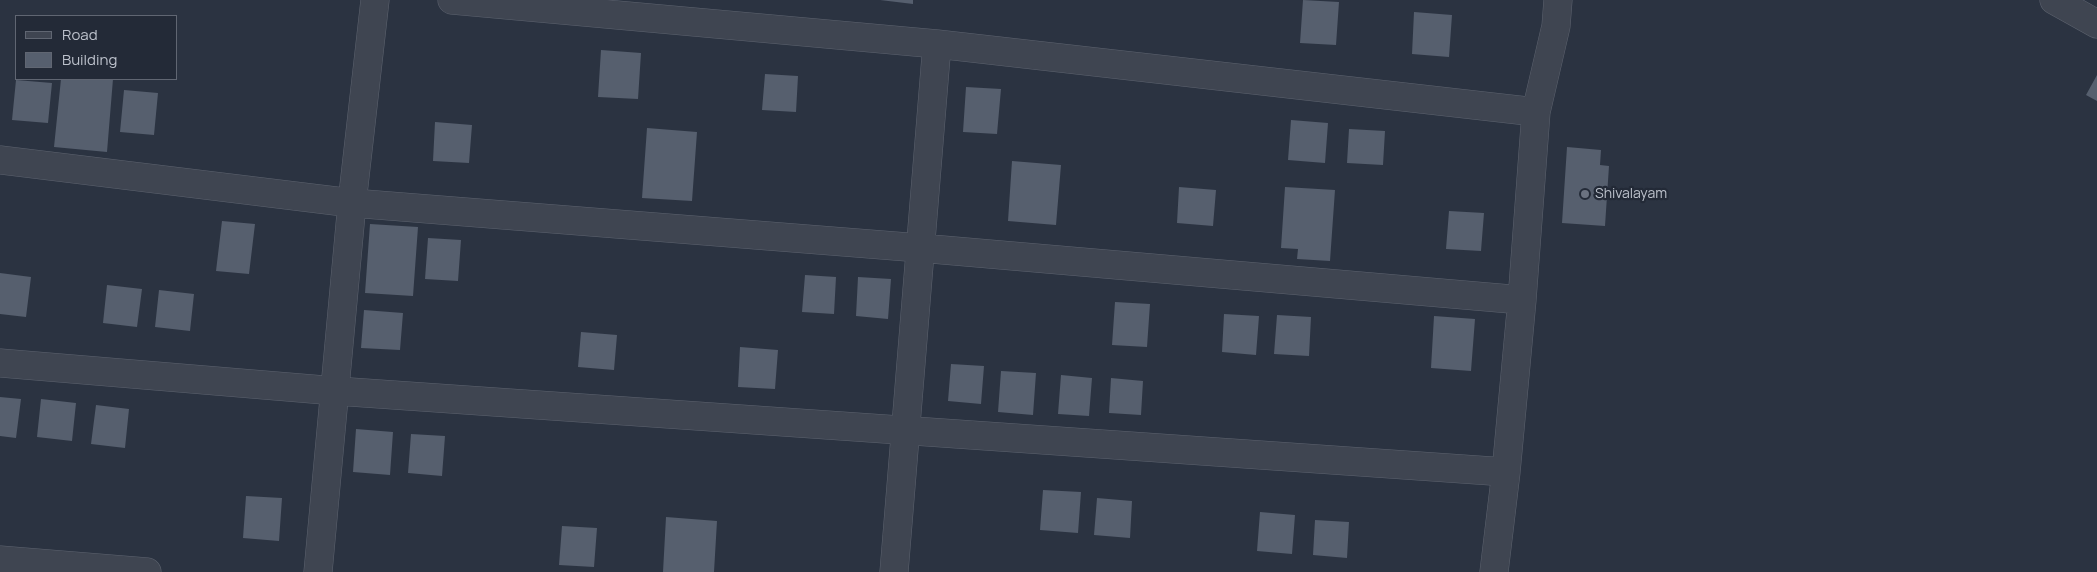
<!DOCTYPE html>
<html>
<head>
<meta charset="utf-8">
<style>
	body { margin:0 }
	#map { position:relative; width:2097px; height:572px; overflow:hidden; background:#2b3341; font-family:Manrope,sans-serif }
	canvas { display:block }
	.legend { position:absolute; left:15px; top:15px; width:162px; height:65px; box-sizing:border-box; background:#232a37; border:1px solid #606672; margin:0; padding:6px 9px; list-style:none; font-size:15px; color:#bcc1cb }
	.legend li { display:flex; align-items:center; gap:10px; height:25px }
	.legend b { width:25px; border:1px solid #606672 }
</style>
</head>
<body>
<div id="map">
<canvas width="2097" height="572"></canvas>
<ul class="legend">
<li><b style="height:6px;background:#3f4551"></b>Road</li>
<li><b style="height:14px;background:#565f6e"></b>Building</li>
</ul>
</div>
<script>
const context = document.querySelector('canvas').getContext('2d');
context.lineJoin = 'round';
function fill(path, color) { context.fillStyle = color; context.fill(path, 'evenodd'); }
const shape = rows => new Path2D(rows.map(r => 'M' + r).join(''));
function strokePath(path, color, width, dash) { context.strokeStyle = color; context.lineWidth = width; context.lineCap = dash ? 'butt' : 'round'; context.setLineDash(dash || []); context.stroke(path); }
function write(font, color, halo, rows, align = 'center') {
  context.font = font + ' Manrope,sans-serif'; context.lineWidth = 4.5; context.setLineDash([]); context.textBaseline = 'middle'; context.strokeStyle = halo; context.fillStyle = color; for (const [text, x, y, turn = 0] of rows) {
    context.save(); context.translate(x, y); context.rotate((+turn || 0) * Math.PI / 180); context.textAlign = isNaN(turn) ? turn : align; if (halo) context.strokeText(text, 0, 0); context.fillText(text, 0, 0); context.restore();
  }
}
fill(shape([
	[880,0,913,0,913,4],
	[1303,0,1339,2,1336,45,1300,43],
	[1414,12,1452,15,1449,57,1412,54],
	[601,50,641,53,638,99,598,97],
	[765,74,798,76,796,112,762,110],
	[2097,75,2097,101,2086,95],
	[61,79,113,79,107,152,54,147],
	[16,80,52,83,48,123,12,120],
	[966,87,1001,89,997,134,963,132],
	[124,90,158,93,154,135,120,132],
	[1291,120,1328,123,1325,163,1288,160],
	[435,122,472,125,469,163,433,161],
	[647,128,697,132,692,201,642,198],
	[1349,129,1385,131,1383,165,1347,163],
	[1567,147,1601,150,1600,165,1609,166,1605,226,1562,223],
	[1012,161,1061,165,1056,225,1008,221],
	[1179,187,1216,190,1213,226,1177,223],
	[1285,187,1335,190,1330,261,1297,259,1298,249,1281,248],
	[1449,211,1484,213,1481,251,1446,249],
	[222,221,255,224,249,274,216,271],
	[370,224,418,227,413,296,365,293],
	[428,238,461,240,458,281,425,279],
	[0,273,31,277,26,317,0,314],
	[805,275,836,277,834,314,802,312],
	[858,277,891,279,888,319,856,316],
	[107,285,142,289,137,327,103,323],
	[159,290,194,294,190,331,155,327],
	[1115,302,1150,304,1147,347,1112,345],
	[364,310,403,313,400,350,361,348],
	[1224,314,1259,316,1256,355,1222,352],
	[1277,315,1311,317,1309,356,1274,354],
	[1434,316,1475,319,1471,371,1431,368],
	[581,332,617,335,614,370,578,367],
	[740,347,778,350,775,389,738,387],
	[951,364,984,366,981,404,948,401],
	[1001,371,1036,373,1033,415,998,412],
	[1061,375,1092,378,1089,416,1058,414],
	[1111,378,1143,381,1141,415,1109,413],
	[0,397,21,399,16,438,0,436],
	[41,399,76,403,72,441,37,437],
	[96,405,129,409,125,448,91,444],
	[356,429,393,432,390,475,353,472],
	[411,434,445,436,442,476,408,473],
	[1043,490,1081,492,1078,533,1040,530],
	[246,496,282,498,279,541,243,538],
	[1097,498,1132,501,1130,538,1094,535],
	[1260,512,1295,515,1292,554,1257,551],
	[666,517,717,521,714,572,663,572],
	[1315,520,1349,522,1347,558,1313,555],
	[562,526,597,528,594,567,559,565]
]), '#565f6e');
const street = shape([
	[452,0,937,44,1536,112],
	[2054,0,2097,24],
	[0,160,352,203,920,248,1522,300],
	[0,363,336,391,1506,472],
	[0,560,147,572],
	[318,572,352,203,375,0],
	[894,572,937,44],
	[1494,572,1506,472,1522,300,1536,112,1556,26,1558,0]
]);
strokePath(street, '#5d636f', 29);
strokePath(street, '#3f4551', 28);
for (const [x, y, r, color] of [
	[1585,194,5,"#6b7280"]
]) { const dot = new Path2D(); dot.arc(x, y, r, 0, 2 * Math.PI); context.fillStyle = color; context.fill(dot); strokePath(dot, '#232a37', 2); }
write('14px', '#bcc1cb', '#232a37', [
	["Shivalayam",1595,194]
], 'left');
</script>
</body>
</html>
